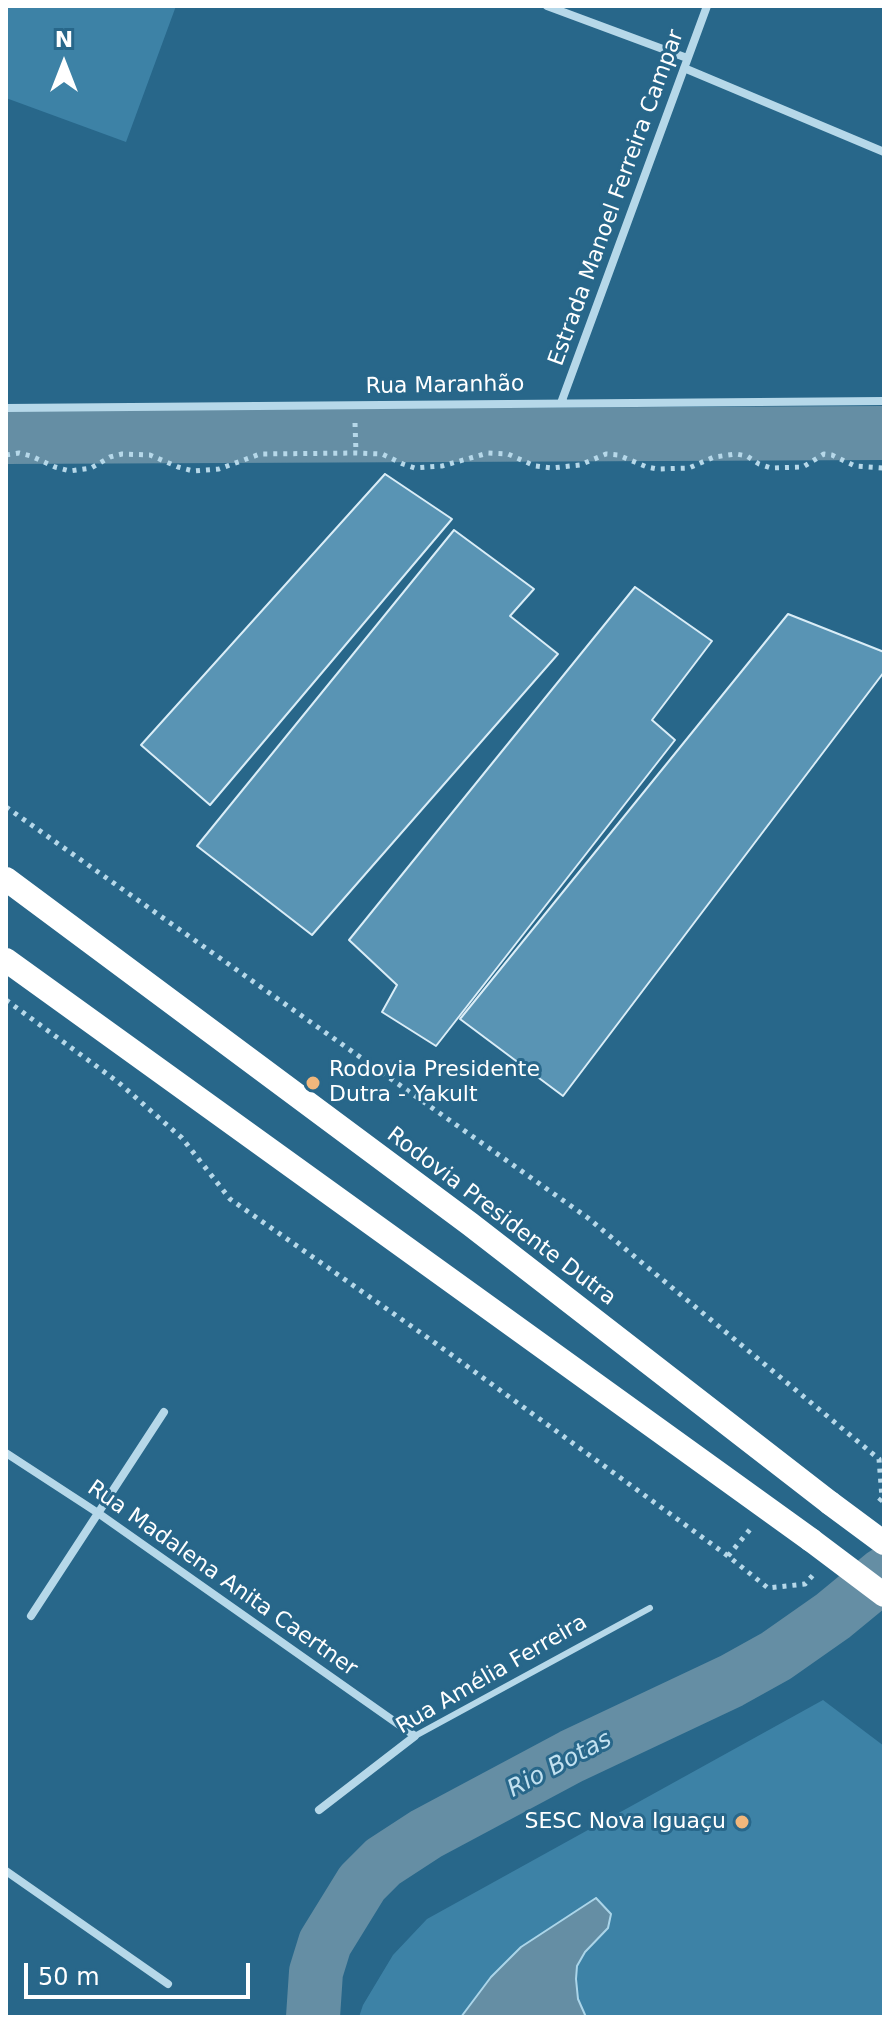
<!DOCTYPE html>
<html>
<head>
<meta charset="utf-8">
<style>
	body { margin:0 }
	#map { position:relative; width:890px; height:2023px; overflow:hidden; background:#28678a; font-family:"DejaVu Sans",sans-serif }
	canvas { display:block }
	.frame { position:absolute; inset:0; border:8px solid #fff; pointer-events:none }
	.north { position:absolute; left:24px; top:24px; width:80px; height:80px; -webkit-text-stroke:6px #28678a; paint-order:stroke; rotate:0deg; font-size:22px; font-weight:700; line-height:32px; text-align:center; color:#fff }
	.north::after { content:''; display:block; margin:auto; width:28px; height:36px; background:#fff; clip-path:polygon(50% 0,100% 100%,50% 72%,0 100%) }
	.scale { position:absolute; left:24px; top:1963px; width:226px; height:36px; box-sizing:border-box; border:4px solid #fff; border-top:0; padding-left:10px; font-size:24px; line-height:28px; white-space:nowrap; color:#fff; -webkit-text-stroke:6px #28678a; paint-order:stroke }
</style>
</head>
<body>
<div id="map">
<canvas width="890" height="2023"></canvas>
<div class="frame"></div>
<div class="north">N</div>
<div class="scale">50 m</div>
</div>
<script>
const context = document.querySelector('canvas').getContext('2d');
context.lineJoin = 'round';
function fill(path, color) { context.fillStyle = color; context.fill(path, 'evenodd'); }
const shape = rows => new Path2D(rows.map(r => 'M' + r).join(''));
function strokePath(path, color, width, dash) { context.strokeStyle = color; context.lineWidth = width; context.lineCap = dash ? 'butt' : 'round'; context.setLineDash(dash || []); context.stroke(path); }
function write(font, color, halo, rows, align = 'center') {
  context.font = font + ' "DejaVu Sans",sans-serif'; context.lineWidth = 6; context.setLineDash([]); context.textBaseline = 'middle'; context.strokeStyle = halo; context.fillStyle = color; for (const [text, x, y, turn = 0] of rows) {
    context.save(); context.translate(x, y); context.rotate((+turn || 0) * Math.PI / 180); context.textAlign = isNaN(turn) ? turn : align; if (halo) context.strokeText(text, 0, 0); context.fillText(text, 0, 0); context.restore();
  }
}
fill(shape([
	[6,6,176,6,126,142,6,98],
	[823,1700,884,1746,884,2017,359,2017,363,2005,393,1955,427,1919]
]), '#3d82a6');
const water = shape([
	[596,1898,611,1914,608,1928,585,1952,577,1966,576,1979,578,1999,586,2017,461,2017,491,1977,521,1947,596,1898]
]);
fill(water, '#658ea4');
strokePath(water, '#abd5e9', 2);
strokePath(shape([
	[6,437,884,433],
	[313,2017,316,1972,325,1943,362,1883,383,1862,426,1834,572,1756,731,1681,776,1656,833,1616,884,1574]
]), '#658ea4', 54);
const building = shape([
	[385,474,452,519,210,805,141,745,385,474],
	[454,530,534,589,510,616,558,654,312,935,197,846,454,530],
	[635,587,712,641,652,720,675,740,436,1046,382,1012,397,985,349,940,635,587],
	[788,614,884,652,884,672,563,1096,460,1019,788,614]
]);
fill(building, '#5994b4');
strokePath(building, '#daedf7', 2);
strokePath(shape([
	[355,423,356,453],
	[6,455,19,453,31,456,55,467,70,471,91,468,110,457,122,454,150,455,178,467,193,471,219,469,260,454,356,453,382,454,403,464,415,468,442,466,488,453,508,454,535,466,552,468,580,465,606,454,618,455,647,467,657,469,689,468,714,457,736,454,747,456,759,464,771,468,803,467,824,454,832,455,855,466,884,468],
	[6,807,588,1218,879,1459,882,1498,876,1505],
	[6,1000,118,1082,182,1138,230,1199,431,1340,728,1556,768,1588,805,1584,813,1575],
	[728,1556,752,1527]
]), '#b6d8e9', 5, [4, 6]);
strokePath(shape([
	[415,1736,650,1608]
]), '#b6d8e9', 6);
strokePath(shape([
	[547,6,687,58],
	[684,68,884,152],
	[561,403,707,6],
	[6,408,884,401],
	[6,1453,98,1513,415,1736,319,1810],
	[31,1616,164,1412],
	[6,1871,168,1984]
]), '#b6d8e9', 8);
strokePath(shape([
	[6,879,470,1224,830,1503],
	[6,960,811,1540]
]), '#fff', 24);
strokePath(shape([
	[830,1503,884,1543],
	[811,1540,884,1595]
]), '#fff', 24);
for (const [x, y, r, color] of [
	[313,1083,8,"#f1b77c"],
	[742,1822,8,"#f1b77c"]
]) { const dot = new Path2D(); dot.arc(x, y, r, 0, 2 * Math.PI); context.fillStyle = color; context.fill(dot); strokePath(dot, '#28678a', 3); }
write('22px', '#fff', '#28678a', [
	["Estrada Manoel Ferreira Campar",617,198,-70],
	["Rua Maranhão",445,386,-1],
	["Rodovia Presidente Dutra",501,1217,37],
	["Rua Madalena Anita Caertner",222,1579,35],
	["Rua Amélia Ferreira",492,1675,-30]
]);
write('22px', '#fff', '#28678a', [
	["Rodovia Presidente",329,1070],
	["Dutra - Yakult",329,1095],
	["SESC Nova Iguaçu",726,1822,"right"]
], 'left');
write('italic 24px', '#c2e1f0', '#28678a', [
	["Rio Botas",560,1765,-28]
]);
</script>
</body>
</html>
